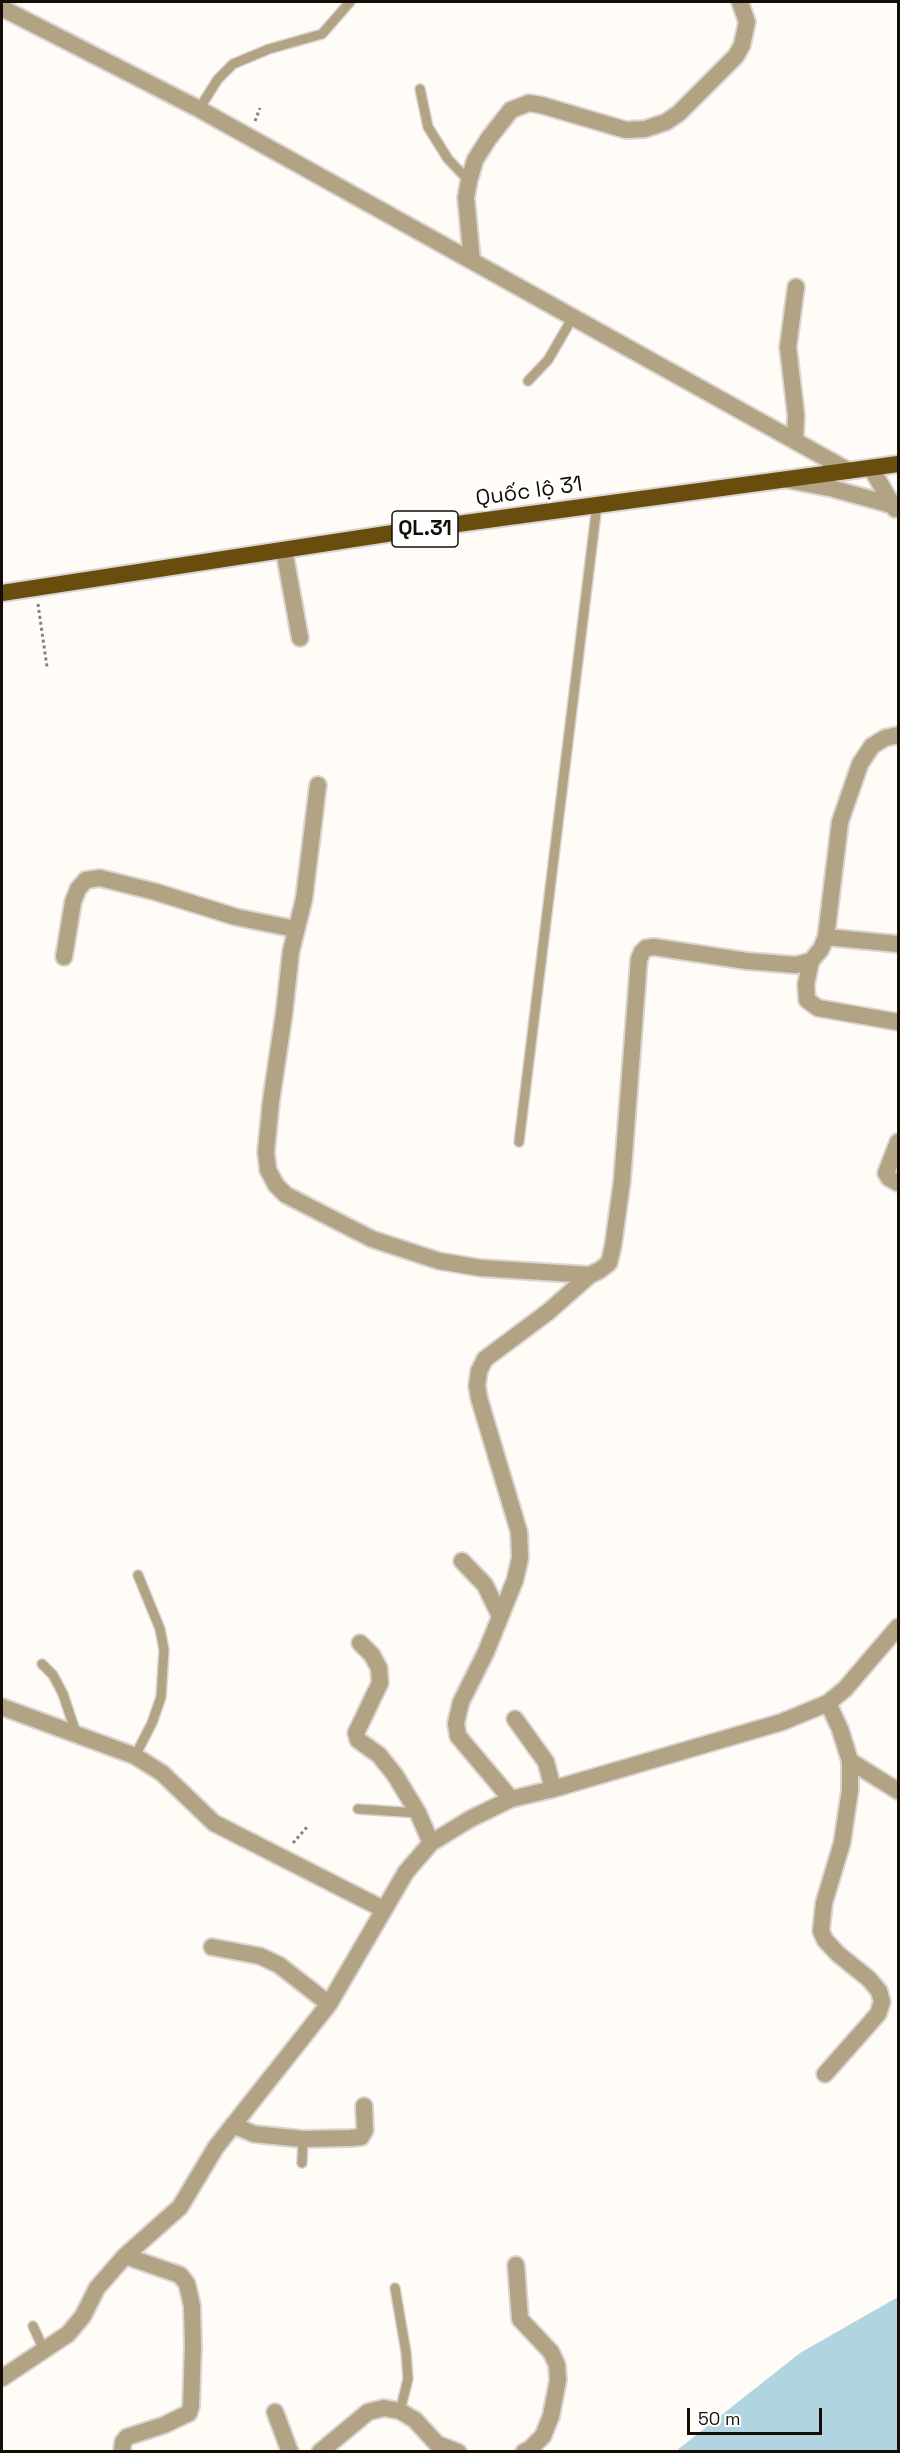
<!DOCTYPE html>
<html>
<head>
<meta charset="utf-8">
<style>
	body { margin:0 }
	#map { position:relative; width:900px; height:2453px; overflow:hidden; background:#fffbf6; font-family:"Space Grotesk",sans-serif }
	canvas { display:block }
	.frame { position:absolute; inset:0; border:3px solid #150e07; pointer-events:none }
	.scale { position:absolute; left:687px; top:2408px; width:135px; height:27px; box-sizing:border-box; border:3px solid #150e07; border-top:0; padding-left:8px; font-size:18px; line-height:21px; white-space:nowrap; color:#150e07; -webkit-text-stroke:4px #fff; paint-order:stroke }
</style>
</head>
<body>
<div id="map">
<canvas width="900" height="2453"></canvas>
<div class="frame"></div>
<div class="scale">50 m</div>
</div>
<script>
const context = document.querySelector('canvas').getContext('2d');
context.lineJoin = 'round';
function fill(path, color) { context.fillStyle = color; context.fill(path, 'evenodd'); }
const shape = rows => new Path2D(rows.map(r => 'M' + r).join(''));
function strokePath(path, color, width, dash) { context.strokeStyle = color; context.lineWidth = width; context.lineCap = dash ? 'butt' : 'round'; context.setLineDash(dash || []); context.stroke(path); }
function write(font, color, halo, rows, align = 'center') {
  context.font = font + ' "Space Grotesk",sans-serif'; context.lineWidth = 6; context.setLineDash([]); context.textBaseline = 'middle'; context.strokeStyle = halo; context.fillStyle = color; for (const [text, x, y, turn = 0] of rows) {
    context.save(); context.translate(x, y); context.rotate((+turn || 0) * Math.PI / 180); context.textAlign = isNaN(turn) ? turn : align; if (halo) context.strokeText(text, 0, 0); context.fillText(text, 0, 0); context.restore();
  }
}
fill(shape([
	[898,2297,898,2451,676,2451,800,2353]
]), '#b1d4e1');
const service = shape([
	[420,89,428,127,448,159,469,181],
	[199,109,218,79,233,64,269,49,322,34,350,2],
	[528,381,548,360,573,317],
	[519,1142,597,505],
	[42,1664,53,1675,63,1694,76,1733],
	[135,1756,152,1723,161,1697,164,1650,160,1629,138,1575],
	[358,1809,418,1813],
	[302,2163,303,2139],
	[395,2288,406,2352,408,2379,400,2411],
	[33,2326,44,2350]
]);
const minor = shape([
	[2,8,199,109,849,471],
	[472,261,466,198,469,181,475,160,489,138,511,110,529,103,541,105,626,130,645,129,666,122,679,113,736,56,742,45,747,22,740,2],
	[795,441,796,415,788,347,796,287],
	[284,550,300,638],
	[318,785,304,899,291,951,284,1014,271,1101,266,1152,268,1170,276,1185,286,1195,372,1239,439,1261,481,1268,590,1275,600,1270,609,1263,613,1246,622,1181,639,959,642,952,646,948,654,947,747,961,796,965,811,961,821,949,826,937,840,822,860,764,872,746,885,738,898,735],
	[826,937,898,944],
	[64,957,73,902,78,889,86,880,100,878,156,892,236,917,295,929],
	[811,961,806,984,807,1000,818,1008,898,1022],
	[898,1142,886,1173,889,1178,898,1183],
	[462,1561,485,1585,500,1616],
	[360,1643,372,1655,379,1668,380,1683,356,1733,358,1740,379,1755,395,1775,418,1813,431,1843],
	[2,1707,135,1756,162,1773,214,1823,383,1909],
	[515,1719,546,1762,553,1789],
	[850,1761,898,1791],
	[511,1799,458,1736,456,1723,461,1702,486,1652,515,1580,520,1558,519,1532,479,1398,477,1386,479,1371,485,1359,548,1312,590,1275],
	[212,1947,260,1956,279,1965,329,2004],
	[825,2074,878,2014,882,2002,879,1991,869,1979,838,1954,825,1940,821,1931,824,1903,842,1843,850,1790,850,1761,840,1729,828,1703],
	[233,2125,254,2134,303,2139,351,2138,361,2137,365,2130,364,2106],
	[516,2265,520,2319,551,2352,557,2365,558,2380,551,2416,543,2436,530,2449,524,2452],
	[2,2378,68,2334,83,2316,97,2288,125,2256,180,2207,216,2147,329,2004,406,1872,431,1843,470,1819,511,1799,553,1789,782,1722,828,1703,845,1689,898,1627],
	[275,2412,290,2452],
	[122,2452,123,2442,127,2437,164,2425,189,2413,191,2406,193,2346,192,2306,187,2284,180,2275,125,2256],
	[320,2452,368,2412,384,2408,400,2411,415,2420,437,2444,458,2452]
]);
const tertiary = shape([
	[871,468,895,509],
	[788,480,834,489,892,505]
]);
const trunk = shape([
	[2,593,406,531,898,464]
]);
strokePath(service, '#dad5d0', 12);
strokePath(minor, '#dad5d0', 20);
strokePath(tertiary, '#dad5d0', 20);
strokePath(trunk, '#dad5d0', 20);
strokePath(shape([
	[255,121,260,108],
	[38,604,47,667],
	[293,1843,307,1827]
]), '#87827c', 3, [3, 3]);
strokePath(service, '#b3a385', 9);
strokePath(minor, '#b3a385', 16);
strokePath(tertiary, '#b3a385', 16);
strokePath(trunk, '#684d0e', 16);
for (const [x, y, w] of [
	[425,529,66]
]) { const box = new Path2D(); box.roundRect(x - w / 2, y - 18, w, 36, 4.5); context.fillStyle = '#fff'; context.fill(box); strokePath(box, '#150e07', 1.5); }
write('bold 21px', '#150e07', null, [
	["QL.31",425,529]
]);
write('22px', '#150e07', '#fff', [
	["Quốc lộ 31",529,492,-8]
]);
</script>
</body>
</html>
